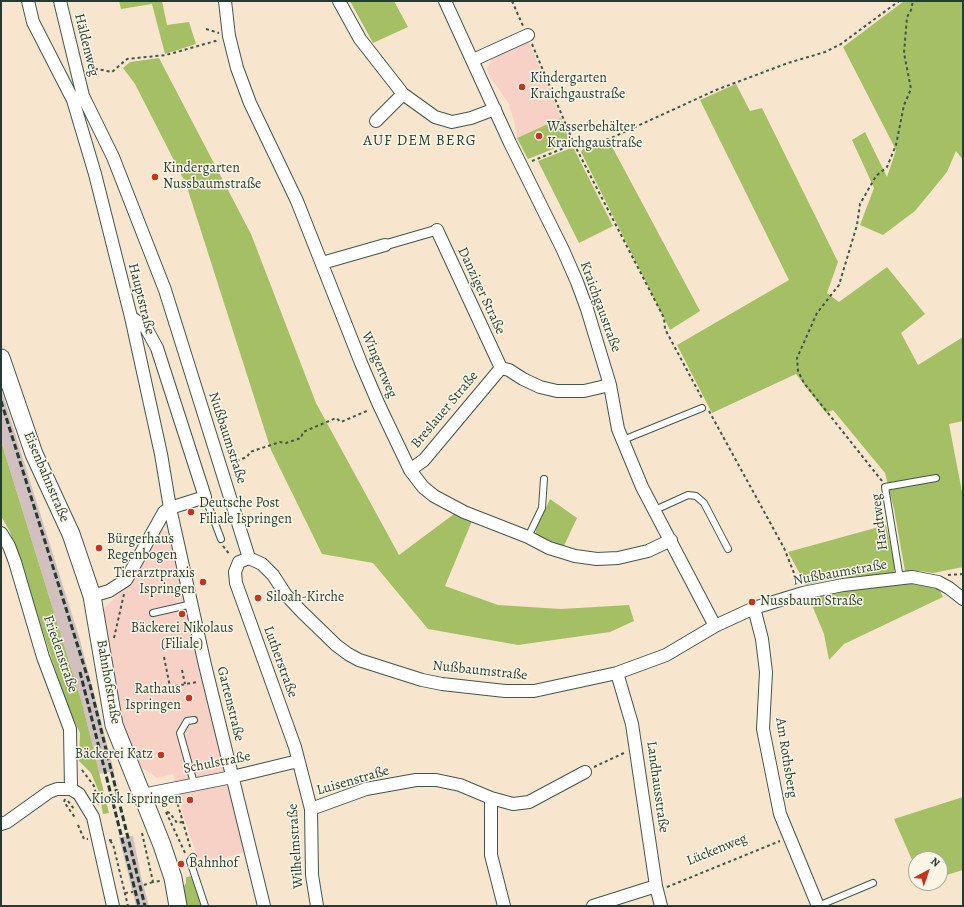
<!DOCTYPE html>
<html>
<head>
<meta charset="utf-8">
<style>
	body { margin:0 }
	#map { position:relative; width:964px; height:907px; overflow:hidden; background:#f7e6cd; font-family:Alegreya,serif }
	canvas { display:block }
	.frame { position:absolute; inset:0; border:2px solid #1f3d34; pointer-events:none }
	.north { position:absolute; left:908px; top:851px; width:40px; height:40px; box-sizing:border-box; background:#fcf5e5; border:1px solid #a4ab9e; border-radius:50%; rotate:40deg; font-size:11px; font-weight:700; line-height:16px; text-align:center; color:#1f3d34 }
	.north::after { content:''; display:block; margin:auto; width:14px; height:18px; background:#c8321e; clip-path:polygon(50% 0,100% 100%,50% 72%,0 100%) }
</style>
</head>
<body>
<div id="map">
<canvas width="964" height="907"></canvas>
<div class="frame"></div>
<div class="north">N</div>
</div>
<script>
const context = document.querySelector('canvas').getContext('2d');
context.lineJoin = 'round';
function fill(path, color) { context.fillStyle = color; context.fill(path, 'evenodd'); }
const shape = rows => new Path2D(rows.map(r => 'M' + r).join(''));
function strokePath(path, color, width, dash) { context.strokeStyle = color; context.lineWidth = width; context.lineCap = dash ? 'butt' : 'round'; context.setLineDash(dash || []); context.stroke(path); }
function write(font, color, halo, rows, align = 'center') {
  context.font = font + ' Alegreya,serif'; context.lineWidth = 3; context.setLineDash([]); context.textBaseline = 'middle'; context.strokeStyle = halo; context.fillStyle = color; for (const [text, x, y, turn = 0] of rows) {
    context.save(); context.translate(x, y); context.rotate((+turn || 0) * Math.PI / 180); context.textAlign = isNaN(turn) ? turn : align; if (halo) context.strokeText(text, 0, 0); context.fillText(text, 0, 0); context.restore();
  }
}
fill(shape([
	[528,40,561,118,517,138,514,120,509,106,510,105,490,77,487,69,492,58],
	[158,529,173,533,245,852,200,865,184,817,173,774,157,778,141,767,116,709,100,612,131,582]
]), '#f7d1c6');
fill(shape([
	[1,389,80,640,114,771,99,774,82,703,1,441],
	[133,836,141,876,149,906,136,906,119,837]
]), '#d2bfbf');
fill(shape([
	[119,1,162,1,167,25,189,22,196,44,165,54,152,4,121,9],
	[350,1,394,1,408,27,373,43],
	[904,1,963,1,963,160,956,151,947,172,915,211,883,235,860,225,874,188,852,140,865,132,887,177,896,150,843,47],
	[159,58,251,234,316,403,399,555,454,514,472,521,445,586,498,605,561,609,629,605,634,621,610,632,518,645,428,629,373,563,322,554,271,450,186,184,135,84,123,68,130,62],
	[736,84,750,111,762,108,838,262,827,293,839,302,887,267,925,314,901,333,918,365,963,337,963,421,949,424,963,497,963,567,933,573,920,571,905,571,894,509,885,473,833,410,826,413,796,374,712,413,677,345,789,280,700,100],
	[561,118,569,140,568,143,528,159,517,138],
	[609,141,700,311,670,330,581,152,584,147],
	[571,148,574,149,613,226,579,243,538,161],
	[1,441,82,703,109,813,103,814,99,792,91,773,79,761,80,733,68,708,10,532,1,516],
	[550,499,577,518,563,548,538,537,536,534,536,529],
	[886,525,895,566,893,574,835,578,806,585,788,552],
	[894,584,924,584,939,589,943,597,844,644,829,660,824,634,809,598,833,591],
	[963,797,963,870,940,877,940,859,916,859,916,869,894,819],
	[193,876,203,906,185,906,184,886,186,883,186,877]
]), '#a5bf65');
const service = shape([
	[623,440,702,408],
	[205,497,221,539],
	[655,510,688,495,696,496,704,503,728,549],
	[528,537,542,508,544,479],
	[900,579,885,487,936,478],
	[153,613,192,604],
	[194,720,187,721,180,733,194,783],
	[193,857,190,861,205,906],
	[818,906,873,883]
]);
const pedestrian = shape([
	[385,245,437,230]
]);
const minor = shape([
	[28,1,33,22,73,100,95,174,131,317,161,454,170,508,205,665,264,906],
	[60,1,83,96,113,157,165,290,249,558,262,564,273,575,286,595,301,611,336,645,348,654,359,660,422,680,442,684,505,691,534,691,617,673,666,655,715,626,754,608,803,593,843,585,912,577,938,582,949,588,963,599],
	[225,1,229,36,237,68,250,103,297,201,361,363,379,405,410,470,423,487,434,496,464,512,528,537,549,548,575,556,597,559,618,558,648,551,671,540],
	[339,1,360,39,403,94,435,117,452,122,471,118,495,109],
	[445,1,510,143,563,250,577,282,587,309,610,385,618,429,642,487,715,626],
	[473,60,528,35],
	[376,121,403,94],
	[437,230,501,368,509,370,523,379,540,387,557,391,584,391,610,385],
	[322,263,385,245],
	[410,470,424,460,501,368],
	[1,533,9,546,15,562,43,657,70,729,71,789],
	[249,558,239,562,235,572,236,583,295,747,311,809,312,875,317,906],
	[92,596,109,591,126,580,164,512,170,508,205,497,157,348,146,328,131,317],
	[754,608,762,639,766,672,763,729,780,814,818,906],
	[617,673,632,724,656,886,661,906],
	[142,795,232,777,298,761],
	[491,798,491,855,504,906],
	[311,809,366,789,416,780,436,780,460,785,491,798,513,804,529,802,585,772],
	[1,824,7,822,49,792,57,789,71,789,79,794,93,817,113,906],
	[593,906,656,886]
]);
const secondary = shape([
	[1,358,34,454,71,534,92,596,114,725,162,845,173,878,178,906]
]);
strokePath(service, '#3f564b', 8);
strokePath(pedestrian, '#3f564b', 11);
strokePath(minor, '#3f564b', 14);
strokePath(secondary, '#3f564b', 19);
strokePath(shape([
	[512,1,523,26],
	[206,29,219,33],
	[532,44,574,144,664,318,665,329,703,400],
	[89,71,97,69,112,72,127,59,166,55,219,40],
	[532,161,574,144,609,139,716,90,788,63,825,52,841,44,899,1],
	[709,411,784,548,798,583],
	[231,463,247,457,250,452,280,442,286,443,301,438,303,432,336,418,341,422,369,410],
	[882,481,804,383,798,371,797,358,817,313,839,285,857,225,860,204,876,176,887,167,896,145,904,105,911,89,904,53,907,17,911,10,913,1],
	[223,546,230,555],
	[948,575,963,574],
	[114,638,124,594],
	[164,657,170,687,197,682],
	[182,670,185,684],
	[594,767,626,752],
	[82,770,94,786,99,805],
	[176,798,191,850],
	[65,799,64,802,76,819],
	[68,801,74,809],
	[166,812,186,855],
	[167,812,170,813,177,823,182,822],
	[78,825,84,839,88,839],
	[142,833,153,882,160,881],
	[109,840,115,841],
	[110,841,113,844,128,906],
	[144,885,153,882],
	[667,887,780,841],
	[125,893,133,892]
]), '#3f564b', 2, [3, 3]);
strokePath(service, '#fff', 6);
strokePath(pedestrian, '#fff', 9);
strokePath(minor, '#fff', 12);
strokePath(secondary, '#fff', 17);
strokePath(shape([
	[1,401,90,685,145,906],
	[80,672,139,906]
]), '#1f3d34', 3, [6, 3]);
for (const [x, y, r, color] of [
	[522,87,4,"#c8321e"],
	[539,136,4,"#c8321e"],
	[155,177,4,"#c8321e"],
	[191,512,4,"#c8321e"],
	[99,548,4,"#c8321e"],
	[203,582,4,"#c8321e"],
	[258,598,4,"#c8321e"],
	[752,602,4,"#c8321e"],
	[182,614,4,"#c8321e"],
	[189,698,4,"#c8321e"],
	[161,755,4,"#c8321e"],
	[190,800,4,"#c8321e"],
	[181,864,4,"#c8321e"]
]) { const dot = new Path2D(); dot.arc(x, y, r, 0, 2 * Math.PI); context.fillStyle = color; context.fill(dot); strokePath(dot, '#fcf5e5', 1.5); }
write('14px', '#1f3d34', '#fcf5e5', [
	["Häldenweg",86,45,76],
	["Danziger Straße",481,291,65],
	["Hauptstraße",141,299,76],
	["Kraichgaustraße",600,307,70],
	["Wingertweg",379,365,67],
	["Breslauer Straße",445,410,-50],
	["Nußbaumstraße",227,438,72],
	["Eisenbahnstraße",46,477,67],
	["Hardtweg",880,522,-97],
	["Nußbaumstraße",840,573,-10],
	["Friedenstraße",60,654,71],
	["Lutherstraße",280,662,70],
	["Nußbaumstraße",480,671,6],
	["Bahnhofstraße",108,682,80],
	["Gartenstraße",230,704,76],
	["Am Rothsberg",786,758,81],
	["Schulstraße",217,763,-11],
	["Luisenstraße",353,781,-16],
	["Landhausstraße",657,787,82],
	["Wilhelmstraße",296,846,-94],
	["Lückenweg",717,850,-22]
]);
write('14px', '#1f3d34', '#fcf5e5', [
	["Kindergarten",530,79],
	["Kraichgaustraße",530,95],
	["Wasserbehälter",547,128],
	["Kraichgaustraße",547,144],
	["Kindergarten",163,169],
	["Nussbaumstraße",163,185],
	["Deutsche Post",199,504],
	["Filiale Ispringen",199,520],
	["Bürgerhaus",107,540],
	["Regenbogen",107,556],
	["Tierarztpraxis",195,574,"right"],
	["Ispringen",195,590,"right"],
	["Siloah-Kirche",266,598],
	["Nussbaum Straße",760,602],
	["Bäckerei Nikolaus",182,629,"center"],
	["(Filiale)",182,645,"center"],
	["Rathaus",181,690,"right"],
	["Ispringen",181,706,"right"],
	["Bäckerei Katz",153,755,"right"],
	["Kiosk Ispringen",182,800,"right"],
	["Bahnhof",189,864]
], 'left');
context.letterSpacing = '1px';
write('15px', '#1f3d34', '#fcf5e5', [
	["AUF DEM BERG",420,141]
]);
context.letterSpacing = '0px';
</script>
</body>
</html>
